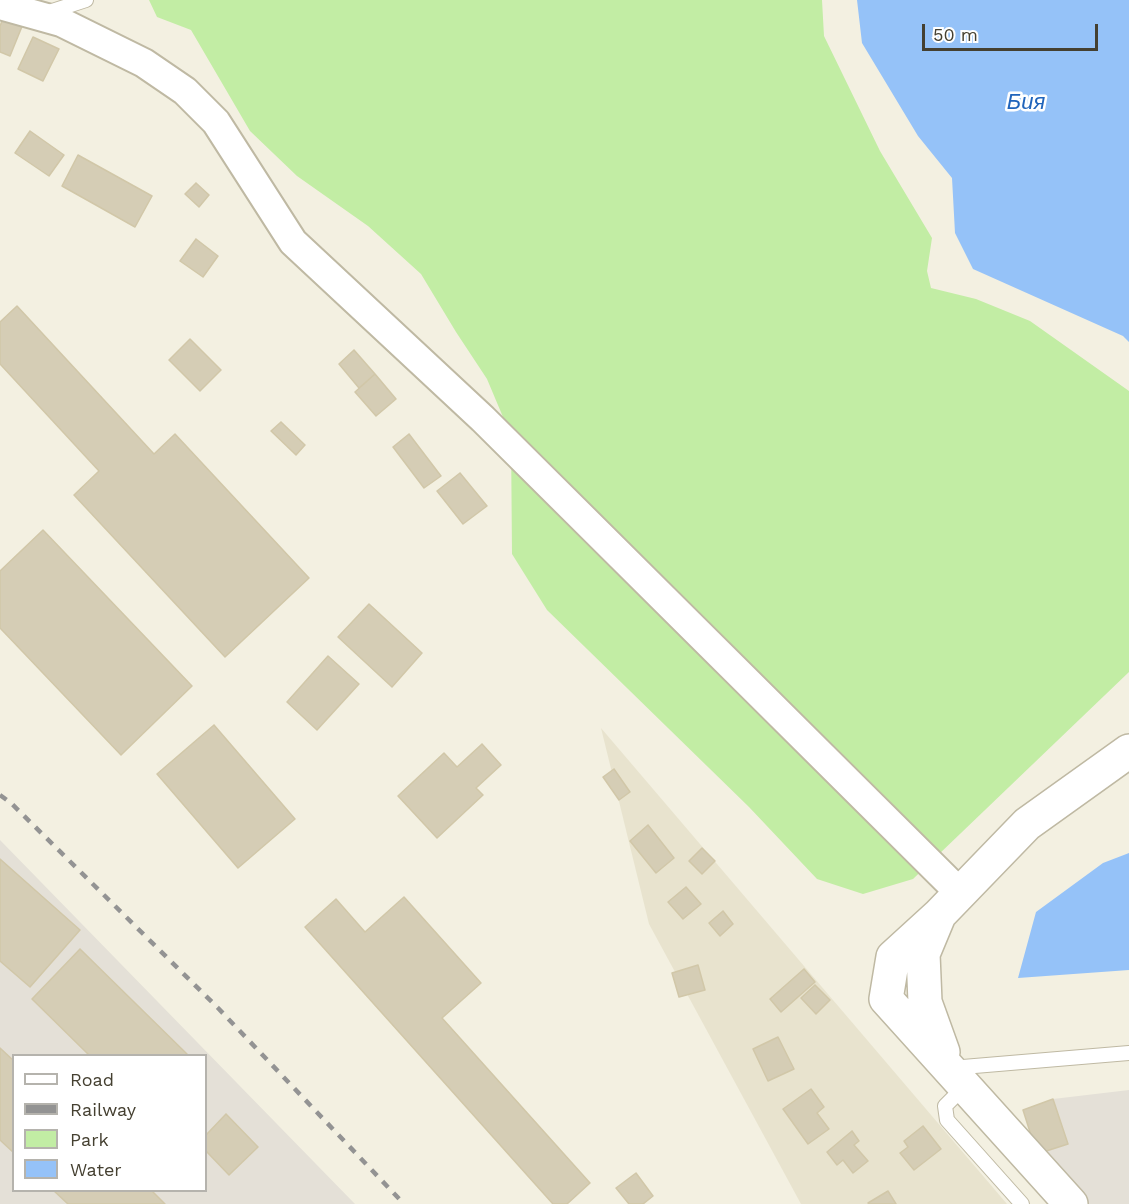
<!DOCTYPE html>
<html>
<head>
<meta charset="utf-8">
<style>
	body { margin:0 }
	#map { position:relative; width:1129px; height:1204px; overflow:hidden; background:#f3f0e1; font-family:"Work Sans",sans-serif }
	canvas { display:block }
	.legend { position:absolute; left:12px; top:1054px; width:195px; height:138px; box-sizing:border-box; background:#fff; border:2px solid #b5b3ad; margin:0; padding:8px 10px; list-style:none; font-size:18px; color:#454031 }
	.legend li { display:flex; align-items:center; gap:12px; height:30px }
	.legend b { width:30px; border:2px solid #b5b3ad }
	.scale { position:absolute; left:922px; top:24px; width:176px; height:27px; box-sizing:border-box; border:3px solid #454031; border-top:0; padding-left:8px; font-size:18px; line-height:21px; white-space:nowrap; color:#454031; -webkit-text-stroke:4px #fff; paint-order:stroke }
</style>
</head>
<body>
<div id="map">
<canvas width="1129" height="1204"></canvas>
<ul class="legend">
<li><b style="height:8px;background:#fff"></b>Road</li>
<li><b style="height:8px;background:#939393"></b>Railway</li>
<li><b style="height:16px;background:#c2eda4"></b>Park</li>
<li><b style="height:16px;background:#95c2f8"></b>Water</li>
</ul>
<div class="scale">50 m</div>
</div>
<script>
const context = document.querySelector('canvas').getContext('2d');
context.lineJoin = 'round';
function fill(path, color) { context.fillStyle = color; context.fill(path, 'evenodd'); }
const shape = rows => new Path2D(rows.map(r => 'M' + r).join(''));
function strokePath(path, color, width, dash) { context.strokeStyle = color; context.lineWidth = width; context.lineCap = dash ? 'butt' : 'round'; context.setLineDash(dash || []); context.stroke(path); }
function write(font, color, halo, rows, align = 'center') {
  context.font = font + ' "Work Sans",sans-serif'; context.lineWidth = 5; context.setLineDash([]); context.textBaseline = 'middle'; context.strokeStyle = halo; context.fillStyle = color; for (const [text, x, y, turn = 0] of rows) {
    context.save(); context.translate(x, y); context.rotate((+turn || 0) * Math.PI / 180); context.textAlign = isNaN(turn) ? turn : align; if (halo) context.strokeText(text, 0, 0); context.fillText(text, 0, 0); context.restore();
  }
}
fill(shape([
	[601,728,1007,1204,801,1204,649,924]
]), '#e8e3ce');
fill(shape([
	[0,840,355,1204,0,1204],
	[14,1056,206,1056,206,1190,14,1190],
	[1129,1090,1129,1204,1086,1204,1037,1154,1023,1110,1053,1099]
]), '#e4e0d7');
fill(shape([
	[149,0,822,0,824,36,880,151,932,238,927,271,931,288,976,299,1030,321,1129,391,1129,672,913,879,863,894,817,879,749,807,547,610,512,554,511,436,487,379,456,332,421,274,368,226,297,176,250,131,191,30,157,17]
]), '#c2eda4');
fill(shape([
	[857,0,1129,0,1129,342,1123,336,973,269,955,233,952,178,918,136,862,43],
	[1129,853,1129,970,1018,978,1036,912,1103,863]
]), '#95c2f8');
const building = shape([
	[4,16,23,24,10,56,0,52,0,26,4,16],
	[33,37,59,49,43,81,18,69,33,37],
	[30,131,64,155,49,176,15,153,30,131],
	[78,155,152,196,135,227,62,186,78,155],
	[196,183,209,195,199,207,185,194,196,183],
	[196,239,218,256,203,277,180,261,196,239],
	[17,306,154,454,175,434,309,578,225,657,74,495,99,471,0,364,0,322,17,306],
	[190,339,221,370,200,391,169,360,190,339],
	[354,350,375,374,359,388,339,364,354,350],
	[375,374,396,399,376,416,355,392,375,374],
	[281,422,305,445,296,455,271,431,281,422],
	[409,434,441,476,424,488,393,447,409,434],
	[460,473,487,506,463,524,437,491,460,473],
	[43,530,192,686,121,755,0,628,0,571,43,530],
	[369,604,422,653,392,687,338,637,369,604],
	[328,656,359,684,317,730,287,702,328,656],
	[214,725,295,819,238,868,157,774,214,725],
	[482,744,501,765,476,788,483,795,437,838,398,796,444,753,457,767,482,744],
	[614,769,630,792,619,800,603,777,614,769],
	[648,825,674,858,656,873,630,841,648,825],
	[702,848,715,861,702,874,689,861,702,848],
	[0,859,80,930,30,987,0,961,0,859],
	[686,887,701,904,683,919,668,902,686,887],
	[404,897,481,983,442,1018,590,1183,567,1204,553,1204,305,927,336,899,365,932,404,897],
	[723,911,733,924,720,936,709,923,723,911],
	[80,949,189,1056,90,1056,32,999,80,949],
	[698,965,705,990,679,997,672,973,698,965],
	[804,969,815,982,781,1012,770,999,804,969],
	[815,985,830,1000,816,1014,801,998,815,985],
	[778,1037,794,1069,768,1081,753,1049,778,1037],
	[0,1048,14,1061,14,1153,0,1140,0,1048],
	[811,1089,824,1107,817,1113,829,1129,808,1144,783,1109,811,1089],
	[1053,1099,1068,1144,1037,1154,1023,1110,1053,1099],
	[226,1114,258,1147,229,1175,206,1151,206,1135,226,1114],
	[923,1126,941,1149,914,1170,900,1153,908,1147,904,1141,923,1126],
	[852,1131,859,1141,854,1145,868,1161,853,1173,843,1160,837,1165,827,1152,852,1131],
	[636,1173,653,1196,643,1204,629,1204,616,1188,636,1173],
	[53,1190,151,1190,165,1204,68,1204,53,1190],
	[888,1191,896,1204,869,1204,868,1203,888,1191]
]);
fill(building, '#d5cdb5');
strokePath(building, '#d1c7a8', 1.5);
const service = shape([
	[46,13,86,0],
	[951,1068,1129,1053],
	[965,1086,945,1106,947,1120,1022,1204]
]);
const minor = shape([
	[0,5,61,22,144,63,185,91,216,122,293,242,483,419,960,893]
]);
const tertiary = shape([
	[938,918,923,954,925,1002,943,1052],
	[1071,1204,886,999,893,957,939,915,1027,824,1129,751]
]);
strokePath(service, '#bfb9a3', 16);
strokePath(minor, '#bfb9a3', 32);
strokePath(tertiary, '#bfb9a3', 36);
strokePath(service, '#fff', 14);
strokePath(minor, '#fff', 28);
strokePath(tertiary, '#fff', 33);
strokePath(shape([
	[0,795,11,803,218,1008,404,1204]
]), '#939393', 4.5, [8, 8]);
write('italic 22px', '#2064bb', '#fff', [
	["Бия",1026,103]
]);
</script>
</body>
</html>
